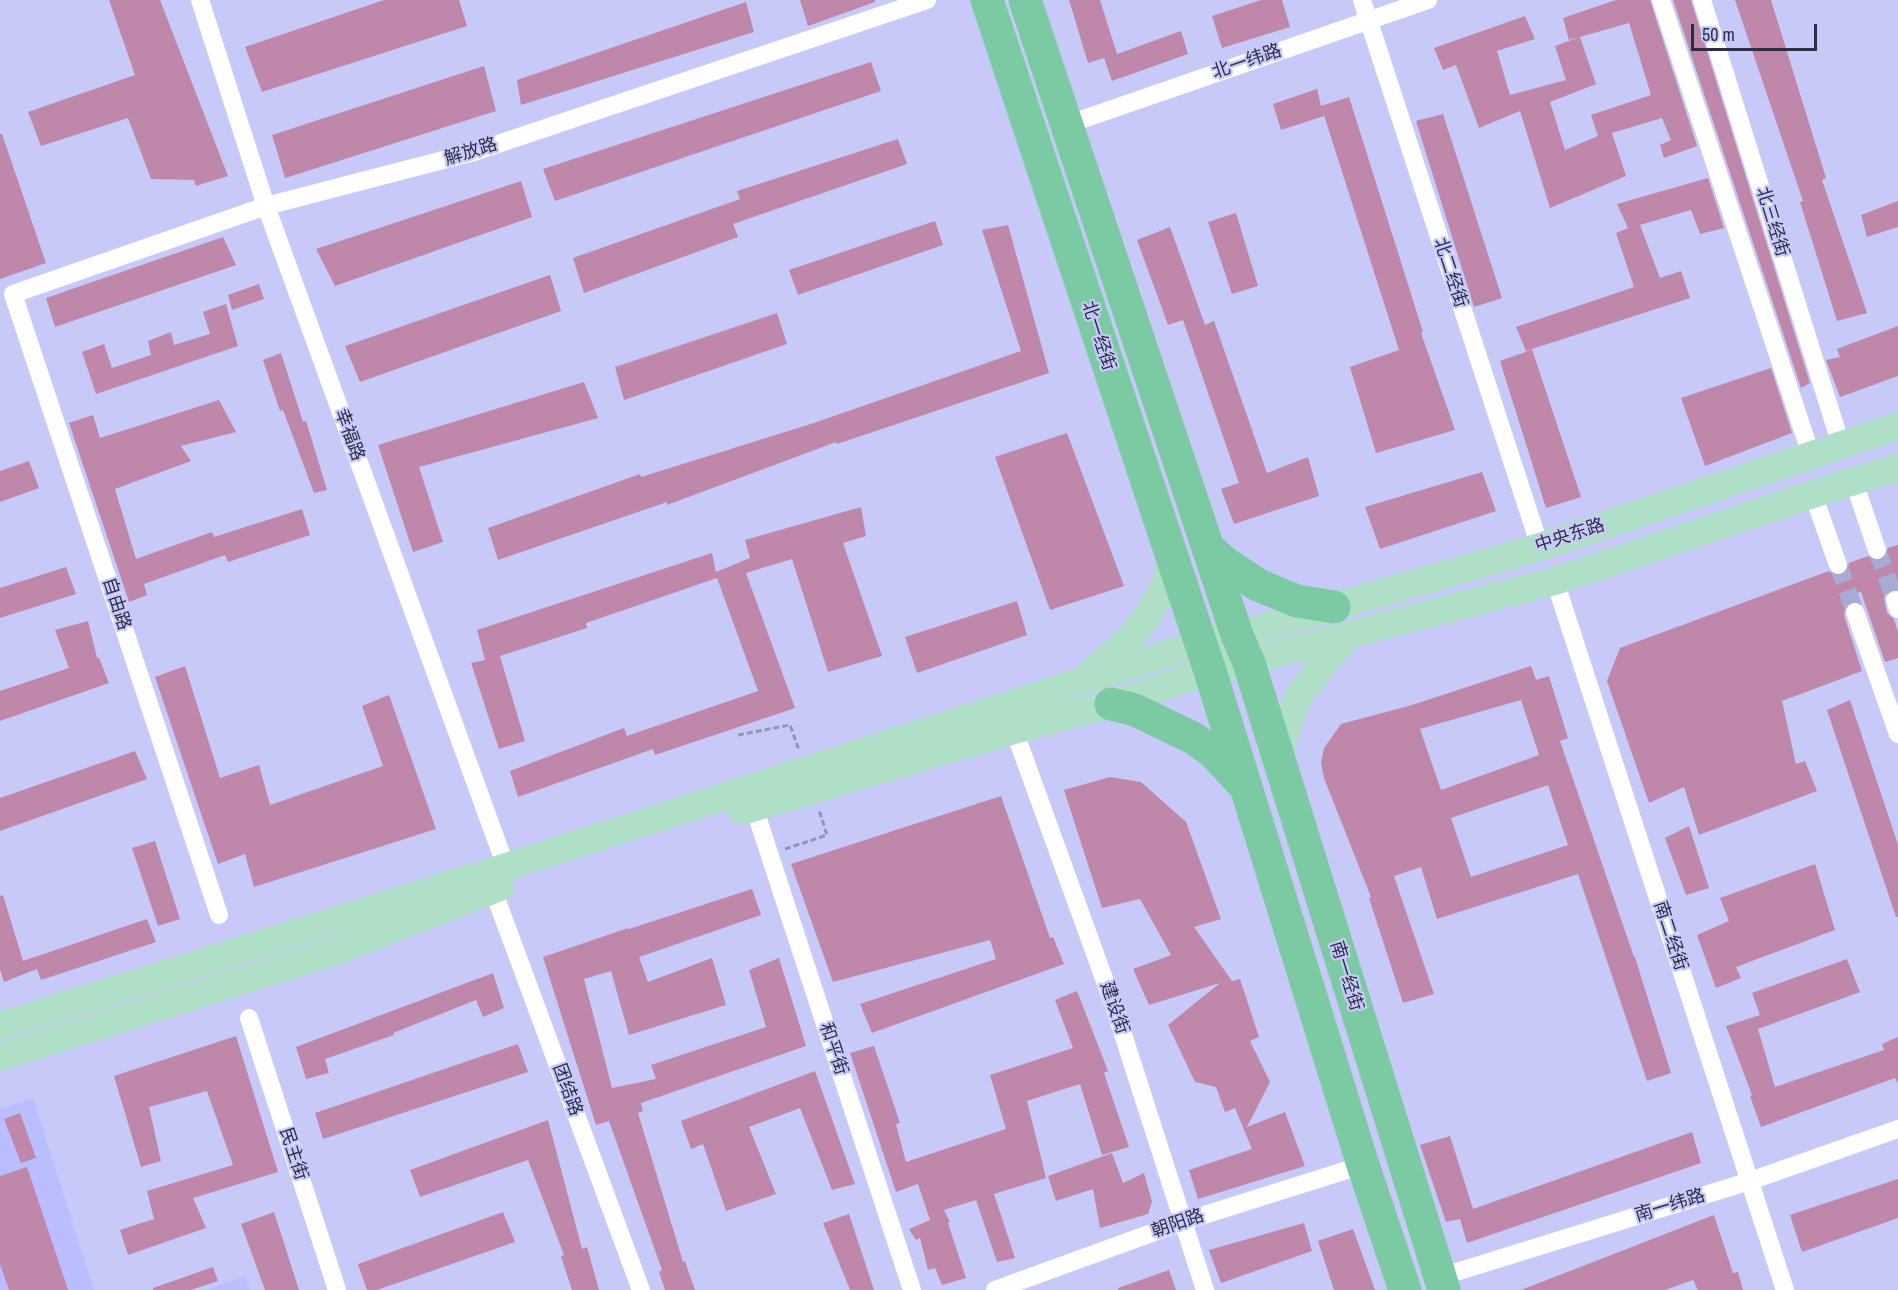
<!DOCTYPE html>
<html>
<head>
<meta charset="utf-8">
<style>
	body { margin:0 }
	#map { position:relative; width:1898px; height:1290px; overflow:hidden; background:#c7caf9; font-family:"Archivo Narrow",sans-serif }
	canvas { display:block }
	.scale { position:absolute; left:1691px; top:24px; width:126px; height:27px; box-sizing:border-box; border:3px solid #2d2e45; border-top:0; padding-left:8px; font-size:18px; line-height:21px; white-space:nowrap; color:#2d2e45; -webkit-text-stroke:4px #c7caf9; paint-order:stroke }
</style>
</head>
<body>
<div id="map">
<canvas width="1898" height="1290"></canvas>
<div class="scale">50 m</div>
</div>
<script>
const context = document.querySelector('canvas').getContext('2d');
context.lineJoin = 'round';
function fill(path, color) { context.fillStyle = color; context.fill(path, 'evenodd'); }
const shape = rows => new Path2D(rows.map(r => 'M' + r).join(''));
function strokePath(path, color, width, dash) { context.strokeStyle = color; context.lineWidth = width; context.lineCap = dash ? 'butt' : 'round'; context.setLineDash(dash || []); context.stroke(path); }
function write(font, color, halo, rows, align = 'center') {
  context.font = font + ' "Archivo Narrow","Noto Sans SC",sans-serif'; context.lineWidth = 4.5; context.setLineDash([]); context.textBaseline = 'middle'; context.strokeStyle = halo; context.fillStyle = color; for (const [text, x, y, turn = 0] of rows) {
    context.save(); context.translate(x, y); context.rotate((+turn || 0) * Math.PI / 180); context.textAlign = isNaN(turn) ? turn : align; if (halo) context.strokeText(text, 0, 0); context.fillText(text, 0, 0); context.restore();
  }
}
fill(shape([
	[33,1098,94,1290,0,1290,0,1109],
	[245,1276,250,1290,207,1290]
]), '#babdff');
fill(shape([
	[109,0,160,0,228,176,196,186,194,180,151,179,128,118,41,146,28,112,135,75],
	[384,0,459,0,467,26,262,92,245,47],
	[800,0,875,0,875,2,808,26],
	[1069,0,1100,0,1117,54,1181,31,1188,54,1112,81,1104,58,1088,63],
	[1261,0,1282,0,1290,27,1222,48,1212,16],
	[1616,0,1650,0,1697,146,1664,158,1660,145,1671,140,1662,118,1612,133,1626,176,1550,208,1520,111,1479,128,1456,65,1443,70,1434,48,1525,16,1535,39,1497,51,1510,95,1566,80,1555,46,1580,37,1569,40,1563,18],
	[1629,23,1651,95,1591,115,1598,136,1565,150,1550,102,1596,84,1580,37],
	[1673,0,1691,0,1810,383,1801,388],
	[1735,0,1771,0,1826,178,1822,180,1867,313,1837,321,1800,202,1803,201],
	[746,2,754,32,521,105,517,80],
	[871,62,881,91,555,201,543,169],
	[484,66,496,111,285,178,272,135],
	[1317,89,1321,106,1349,97,1423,332,1421,333,1455,430,1376,453,1350,367,1399,350,1321,106,1324,116,1281,130,1273,104],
	[1443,114,1502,298,1474,307,1416,121],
	[0,134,2,134,46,263,0,279],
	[898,139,907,164,733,224,738,237,584,293,573,258,740,199,737,191],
	[1708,178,1724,228,1700,234,1691,210,1640,225,1660,278,1681,271,1690,298,1532,349,1581,497,1546,508,1500,361,1531,350,1526,351,1516,327,1634,287,1616,233,1628,228,1617,204],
	[521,181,532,217,335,286,316,249],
	[1898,201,1898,227,1867,237,1861,215],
	[1236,213,1258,286,1232,294,1208,222],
	[935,221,943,245,798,295,789,270],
	[1008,225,1049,373,837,444,836,442,667,505,667,502,498,560,488,528,640,474,641,477,814,423,1021,351,982,230],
	[1170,227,1205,325,1214,321,1267,473,1308,457,1319,496,1234,524,1221,489,1239,483,1183,320,1168,325,1137,240],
	[223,237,236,265,55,327,46,298],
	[550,275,561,311,360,382,345,346],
	[259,284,264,299,232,310,228,295],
	[226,304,238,346,96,394,82,352,104,344,112,368,151,355,148,341,171,332,174,345,210,334,203,312],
	[777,313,787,344,624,400,615,367],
	[1898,326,1898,376,1840,397,1826,360,1840,357,1837,349],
	[281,353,303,422,306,421,327,490,314,493,283,410,280,411,263,360],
	[1771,368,1792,433,1705,466,1681,398],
	[584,382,598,418,419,467,443,542,413,552,378,445],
	[219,400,236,432,181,446,191,461,115,489,136,559,212,532,214,537,302,509,310,535,228,562,225,555,144,584,147,595,129,602,69,423,93,415,100,438],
	[1067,433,1124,586,1050,610,995,457],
	[29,461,39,488,0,502,0,471],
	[1482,472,1496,511,1380,549,1365,507],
	[861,507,866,536,843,543,882,656,828,672,792,559,746,573,795,708,655,755,653,749,518,797,510,771,624,728,627,736,758,691,717,578,586,623,587,628,500,656,525,741,499,749,471,663,485,660,477,630,712,553,716,572,750,558,745,540],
	[1898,545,1898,589,1891,590,1886,593,1884,598,1887,613,1894,619,1898,632,1898,658,1885,662,1861,592,1849,595,1851,602,1846,605,1844,615,1862,671,1782,701,1796,764,1805,761,1817,791,1699,835,1684,787,1649,803,1607,681,1620,648,1829,571,1835,576,1842,575,1847,572,1849,563,1868,556,1874,561,1881,560,1886,557,1888,548],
	[66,567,76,594,0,618,0,588],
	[1017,601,1027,635,917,673,905,637],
	[88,621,97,658,99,658,109,683,0,721,0,691,69,668,55,630],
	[185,666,220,778,259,765,270,805,383,766,362,706,389,695,436,829,254,887,245,854,218,864,155,677],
	[1531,666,1536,680,1549,676,1568,738,1560,741,1634,957,1635,957,1671,1073,1647,1081,1578,874,1437,919,1421,867,1394,876,1434,994,1403,1003,1369,898,1371,897,1324,778,1321,763,1324,748,1341,724,1412,705],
	[1521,700,1539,755,1441,790,1420,729],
	[1548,785,1568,845,1471,877,1451,818],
	[1850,700,1898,845,1898,917,1896,917,1827,710],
	[135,751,147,779,0,831,0,798],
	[1110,777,1141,782,1186,822,1221,919,1194,927,1232,981,1240,979,1259,1037,1250,1041,1270,1082,1247,1127,1285,1112,1305,1166,1198,1199,1189,1170,1252,1149,1235,1108,1225,1112,1216,1087,1195,1082,1168,1025,1220,983,1149,1005,1133,969,1171,955,1140,899,1102,908,1064,790],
	[1001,796,1050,938,1053,937,1064,964,872,1033,860,1004,996,959,990,940,833,982,791,864],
	[1689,826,1709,888,1686,895,1665,838],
	[155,841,180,919,158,926,132,848],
	[1815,864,1835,930,1736,967,1741,978,1716,988,1697,935,1729,921,1720,898],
	[752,889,761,915,639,957,648,982,712,958,726,1005,629,1035,611,971,584,979,612,1088,656,1079,651,1065,766,1027,749,970,779,958,806,1046,641,1103,643,1111,638,1113,683,1262,685,1261,695,1290,665,1290,659,1272,662,1270,609,1121,596,1125,543,957,628,928,629,929],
	[3,895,23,961,147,919,156,942,41,980,37,969,4,982,0,969,0,896],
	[1847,959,1860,992,1758,1029,1775,1087,1884,1050,1882,1044,1898,1037,1898,1084,1895,1078,1761,1127,1750,1096,1752,1095,1726,1026,1760,1015,1752,993],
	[493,973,504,1008,483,1017,476,1000,393,1033,394,1035,325,1059,329,1073,306,1079,296,1047],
	[1077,991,1108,1071,1104,1073,1129,1147,1102,1155,1080,1084,1027,1101,1046,1178,994,1194,1015,1258,997,1262,976,1200,944,1210,950,1222,948,1223,966,1278,942,1285,935,1268,928,1270,920,1238,916,1240,909,1229,930,1220,918,1184,896,1192,850,1053,874,1046,900,1123,896,1124,906,1162,1006,1129,990,1075,1073,1048,1055,1000],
	[236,1036,278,1172,193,1198,206,1228,128,1255,120,1230,154,1219,147,1191,233,1165,207,1091,149,1107,161,1161,141,1167,114,1076],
	[518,1044,528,1072,323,1139,315,1113],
	[815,1071,855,1184,832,1190,800,1108,749,1127,776,1194,726,1211,703,1144,691,1149,681,1121],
	[20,1113,36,1158,21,1163,4,1119],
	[548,1120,582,1249,587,1247,599,1290,572,1290,561,1256,564,1255,528,1160,420,1197,410,1170],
	[1692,1132,1701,1163,1467,1243,1460,1219,1446,1222,1420,1145,1450,1136,1473,1209],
	[1112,1153,1123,1183,1144,1173,1152,1202,1148,1214,1100,1228,1093,1189,1056,1201,1048,1176],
	[27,1167,68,1290,9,1290,0,1264,0,1176],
	[1898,1179,1898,1218,1802,1252,1790,1215],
	[274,1212,299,1290,265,1290,241,1224],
	[503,1212,515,1242,377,1290,367,1290,358,1264],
	[849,1214,874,1290,850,1290,823,1223],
	[1714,1215,1733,1273,1738,1272,1743,1290,1698,1290,1693,1280,1665,1290,1521,1290],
	[1304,1223,1312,1251,1221,1283,1209,1250],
	[1353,1229,1375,1290,1334,1290,1318,1241],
	[213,1267,218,1281,191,1290,153,1290,153,1288],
	[1169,1270,1176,1290,1118,1290,1118,1288]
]), '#bf87a9');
strokePath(shape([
	[1877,550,1895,600],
	[1838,565,1855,612]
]), '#a8abd5', 18, [18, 9]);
strokePath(shape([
	[738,735,790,725,799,750],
	[785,849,827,835,819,810]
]), '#9294bb', 3, [6, 3]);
strokePath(shape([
	[200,0,266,206,506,867],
	[1362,0,1540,547],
	[1661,0,1811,455],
	[1702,0,1841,445],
	[1066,125,1428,0],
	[1854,482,1877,550],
	[1813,494,1838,565],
	[1555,581,1785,1290],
	[1895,600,1898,609],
	[1855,612,1898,734],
	[1014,730,1114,1006,1205,1290],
	[754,807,912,1290],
	[493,890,641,1290],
	[219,915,13,294,266,206,474,152,927,0],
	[249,1018,337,1290],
	[1440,1277,1750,1181,1898,1129],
	[995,1290,1182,1222,1363,1165]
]), '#fff', 18);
strokePath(shape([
	[1090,674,1130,638,1150,612,1164,587,1172,559],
	[1278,757,1286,730,1299,696,1324,663,1349,636],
	[742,811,1014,730,1111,704,1210,671,1555,581,1813,494,1898,467],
	[0,1026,506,867,1200,643,1237,635,1540,547,1898,426],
	[0,1057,339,950,500,887]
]), '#b0dfc8', 28);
strokePath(shape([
	[987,0,1210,671,1363,1165,1405,1290],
	[1025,0,1237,635,1249,663,1444,1290],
	[1208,548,1224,562,1258,585,1297,601,1334,607],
	[1111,704,1135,710,1193,738,1213,752,1241,782]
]), '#7bcaa4', 33);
write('18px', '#2d2e45', '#c7caf9', [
	["北一纬路",1247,62,-19],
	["解放路",471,152,-17],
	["北三经街",1772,222,73],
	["北二经街",1450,273,72],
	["北一经街",1098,336,72],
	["幸福路",349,435,70],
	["中央东路",1570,536,-18],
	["自由路",116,604,72],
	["南二经街",1670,936,72],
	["南一经街",1346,976,73],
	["建设街",1114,1008,71],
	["和平街",833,1049,72],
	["团结路",567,1090,70],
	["民主街",293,1154,72],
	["南一纬路",1670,1206,-17],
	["朝阳路",1178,1224,-19]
]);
</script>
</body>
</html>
